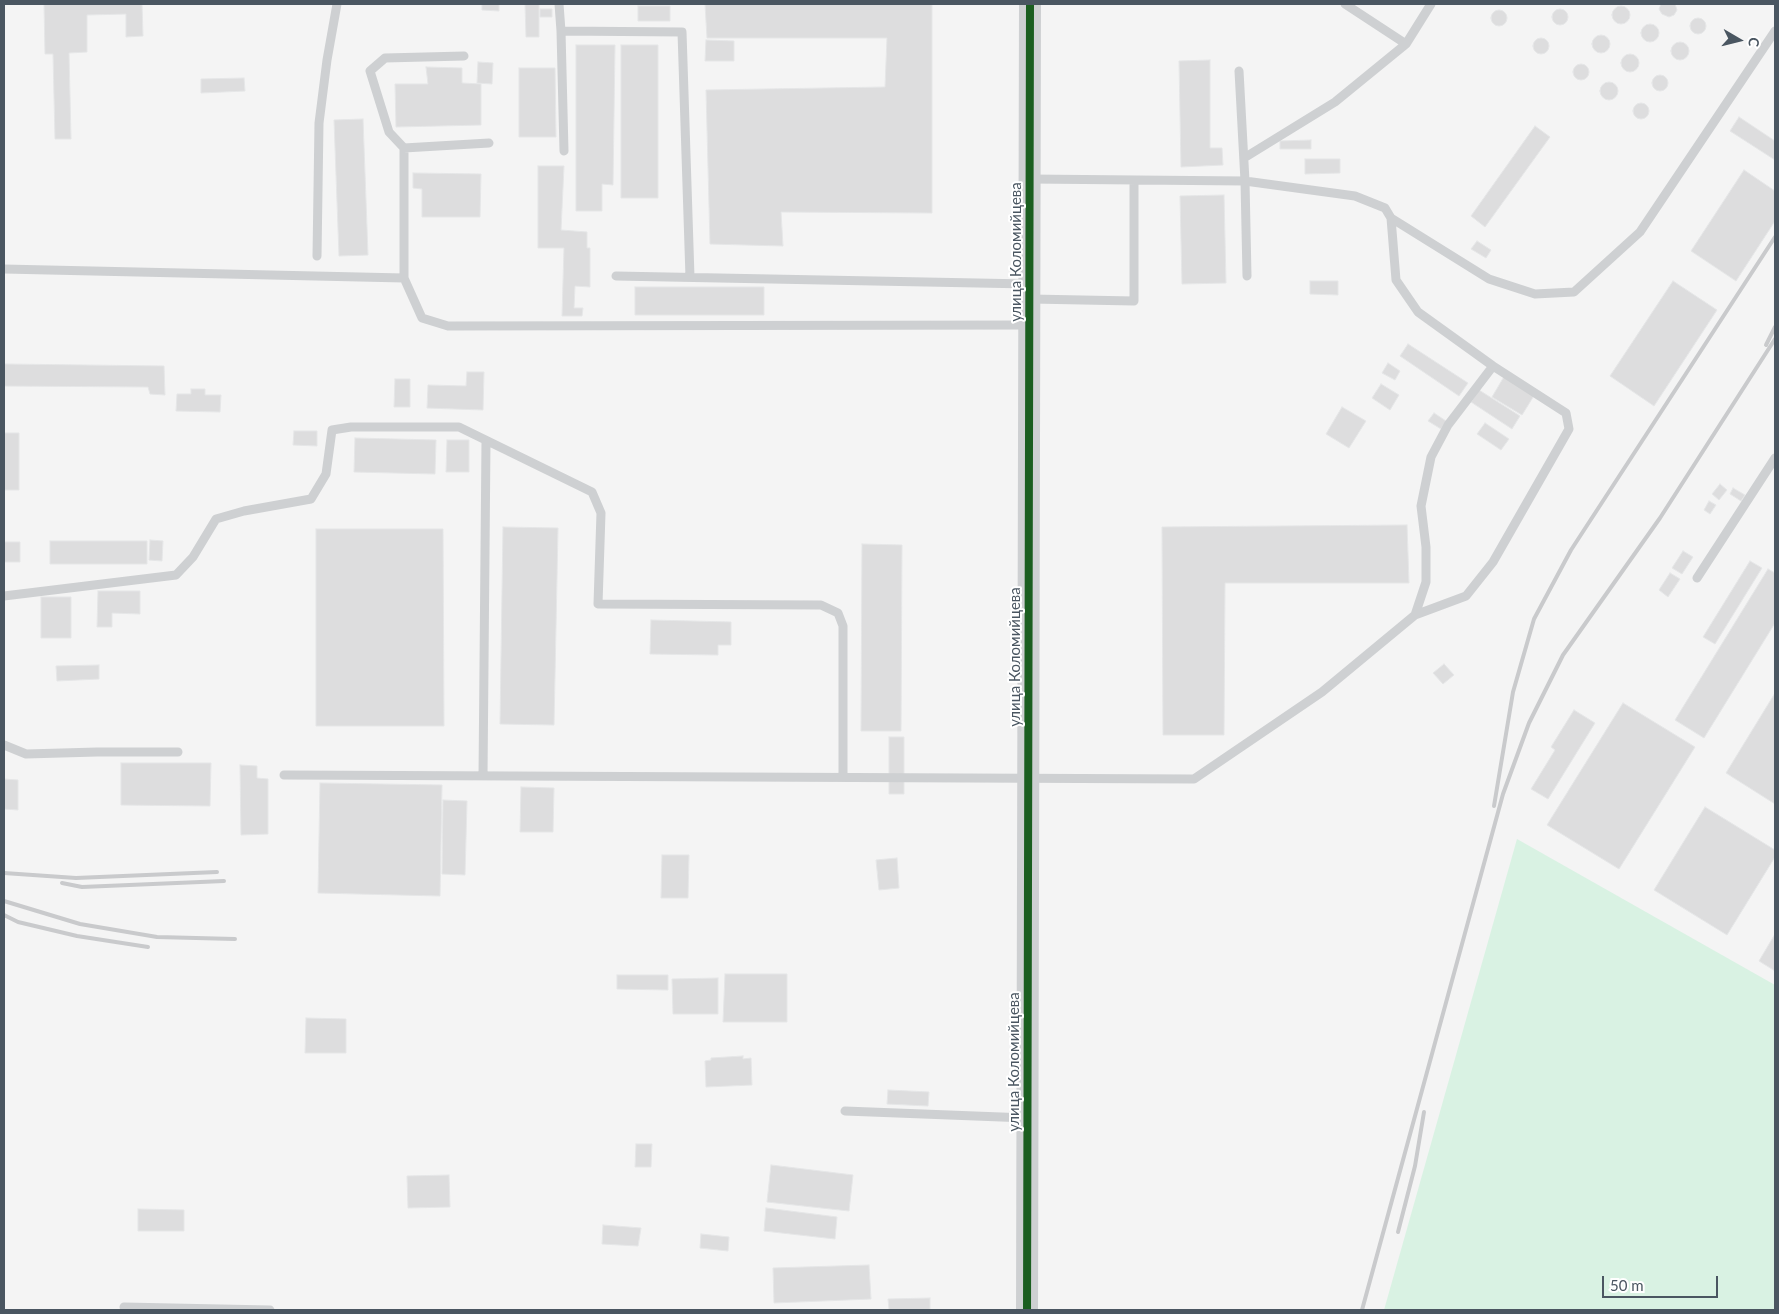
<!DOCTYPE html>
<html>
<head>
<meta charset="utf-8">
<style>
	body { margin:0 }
	#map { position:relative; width:1779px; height:1314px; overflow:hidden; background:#f4f4f4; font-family:Lato,sans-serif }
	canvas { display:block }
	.frame { position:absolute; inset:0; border:5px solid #4a5661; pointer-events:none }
	.north { position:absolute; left:1714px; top:15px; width:50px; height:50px; -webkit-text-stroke:4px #fff; paint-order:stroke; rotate:98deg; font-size:14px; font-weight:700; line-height:20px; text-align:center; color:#4a5661 }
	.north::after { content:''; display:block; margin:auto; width:18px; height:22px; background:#4a5661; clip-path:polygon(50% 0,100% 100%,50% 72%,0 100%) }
	.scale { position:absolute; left:1602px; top:1276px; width:116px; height:22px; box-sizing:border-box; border:2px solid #4a5661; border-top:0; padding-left:6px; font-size:15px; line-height:18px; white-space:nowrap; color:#4a5661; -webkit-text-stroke:4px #fff; paint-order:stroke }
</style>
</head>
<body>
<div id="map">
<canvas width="1779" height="1314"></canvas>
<div class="frame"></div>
<div class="north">С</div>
<div class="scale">50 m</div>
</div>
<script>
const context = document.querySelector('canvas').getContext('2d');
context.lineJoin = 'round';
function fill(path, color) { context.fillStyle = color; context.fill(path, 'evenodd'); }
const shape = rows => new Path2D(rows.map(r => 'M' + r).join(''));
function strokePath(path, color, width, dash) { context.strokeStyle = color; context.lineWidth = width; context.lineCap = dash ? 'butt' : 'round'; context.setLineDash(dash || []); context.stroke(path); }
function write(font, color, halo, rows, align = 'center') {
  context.font = font + ' Lato,sans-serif'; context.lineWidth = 4; context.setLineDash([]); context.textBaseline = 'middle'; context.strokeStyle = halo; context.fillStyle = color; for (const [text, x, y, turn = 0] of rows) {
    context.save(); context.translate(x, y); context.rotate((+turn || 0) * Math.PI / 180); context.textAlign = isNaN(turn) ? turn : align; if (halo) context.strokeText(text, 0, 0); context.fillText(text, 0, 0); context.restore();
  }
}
fill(shape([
	[1517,839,1775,985,1775,1310,1384,1310]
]), '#d9f2e3');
const building = shape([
	[44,4,142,4,143,36,126,37,126,14,87,15,87,52,69,53,71,139,55,139,53,54,45,54,44,4],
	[482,4,499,4,499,11,482,10,482,4],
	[525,4,539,4,539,37,526,37,525,4],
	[705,4,932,4,932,213,781,212,783,246,710,244,706,90,885,87,887,38,707,38,705,4],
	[1661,4,1675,4,1677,10,1674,15,1669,17,1662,14,1659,9,1661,4],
	[638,6,670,6,670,21,638,21,638,6],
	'1612 15a9 9 0 1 1 18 0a9 9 0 1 1-18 0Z',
	'1552 17a8 8 0 1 1 16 0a8 8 0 1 1-16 0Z',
	[540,9,552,9,552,17,540,17,540,9],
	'1491 18a8 8 0 1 1 16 0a8 8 0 1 1-16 0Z',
	'1690 26a8 8 0 1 1 16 0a8 8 0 1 1-16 0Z',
	'1641 33a9 9 0 1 1 18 0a9 9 0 1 1-18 0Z',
	'1592 44a9 9 0 1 1 18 0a9 9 0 1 1-18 0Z',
	'1533 46a8 8 0 1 1 16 0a8 8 0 1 1-16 0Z',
	[706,40,734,41,734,61,705,61,706,40],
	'1671 51a9 9 0 1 1 18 0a9 9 0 1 1-18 0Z',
	[576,45,615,45,613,185,602,184,602,211,576,211,576,45],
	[621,45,658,45,658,198,621,198,621,45],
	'1621 63a9 9 0 1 1 18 0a9 9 0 1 1-18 0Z',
	[1210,60,1210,148,1222,148,1223,165,1181,167,1179,61,1210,60],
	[478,62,493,63,492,84,477,83,478,62],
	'1573 72a8 8 0 1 1 16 0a8 8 0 1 1-16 0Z',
	[426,67,462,68,462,83,481,84,481,125,396,127,395,84,428,84,426,67],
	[519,68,555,68,556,137,519,137,519,68],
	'1652 83a8 8 0 1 1 16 0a8 8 0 1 1-16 0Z',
	[244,78,245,91,201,93,201,79,244,78],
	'1600 91a9 9 0 1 1 18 0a9 9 0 1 1-18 0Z',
	'1633 111a8 8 0 1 1 16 0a8 8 0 1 1-16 0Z',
	[1739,117,1775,141,1775,160,1730,131,1739,117],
	[363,119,368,255,339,256,334,120,363,119],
	[1535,126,1550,137,1485,227,1471,216,1535,126],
	[1311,140,1311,149,1280,149,1280,141,1311,140],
	[1305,159,1340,159,1340,173,1305,174,1305,159],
	[538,166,564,166,561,230,587,232,587,248,590,248,590,287,575,286,574,308,583,308,582,316,562,316,564,248,538,248,538,166],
	[1744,170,1775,191,1775,221,1736,281,1691,251,1744,170],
	[413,173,481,174,480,217,422,217,422,189,413,188,413,173],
	[1224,195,1226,283,1182,284,1180,196,1224,195],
	[1477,241,1491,250,1486,258,1471,249,1477,241],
	[1310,281,1338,281,1338,295,1310,294,1310,281],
	[1673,281,1717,310,1654,406,1610,376,1673,281],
	[635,287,764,287,764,315,635,315,635,287],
	[1408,344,1468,383,1459,396,1400,356,1408,344],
	[1388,363,1400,371,1395,380,1382,373,1388,363],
	[4,364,164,366,165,395,150,394,148,387,4,386,4,364],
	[467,372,484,372,483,410,427,408,428,385,466,386,467,372],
	[1505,375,1535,394,1522,415,1492,397,1505,375],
	[395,379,410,379,410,407,394,407,395,379],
	[1381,384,1399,395,1390,410,1372,398,1381,384],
	[191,389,205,389,205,395,221,395,220,412,176,411,177,394,191,394,191,389],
	[1479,390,1520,416,1512,429,1471,402,1479,390],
	[1342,407,1366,421,1349,448,1326,434,1342,407],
	[1434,413,1446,421,1441,429,1428,421,1434,413],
	[1485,423,1509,439,1501,450,1477,434,1485,423],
	[294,431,317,431,317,446,293,445,294,431],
	[4,433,19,433,19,490,4,490,4,433],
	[355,438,436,440,435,474,354,472,355,438],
	[447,440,469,440,469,472,446,472,447,440],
	[1720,484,1727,490,1719,500,1712,494,1720,484],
	[1733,488,1745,495,1741,501,1730,494,1733,488],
	[1709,501,1716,505,1710,514,1704,510,1709,501],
	[1407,525,1409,583,1225,583,1224,735,1163,735,1162,527,1407,525],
	[503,527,558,528,554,725,500,724,503,527],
	[316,529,443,529,444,726,316,726,316,529],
	[150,540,163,541,162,561,149,560,150,540],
	[50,541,147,541,147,564,50,564,50,541],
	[4,542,20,542,20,562,4,562,4,542],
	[862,544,902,545,901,731,861,731,862,544],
	[1683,551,1693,557,1682,574,1672,568,1683,551],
	[1750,561,1762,568,1715,644,1703,637,1750,561],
	[1768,569,1775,573,1775,623,1704,738,1675,720,1768,569],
	[1670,573,1680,579,1668,597,1659,590,1670,573],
	[98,591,140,591,140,614,112,613,112,627,97,627,98,591],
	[41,597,71,597,71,638,41,638,41,597],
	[651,620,731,622,731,645,718,645,718,655,650,654,651,620],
	[1444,664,1454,675,1443,684,1433,673,1444,664],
	[99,665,99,679,57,681,56,666,99,665],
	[1775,693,1775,804,1726,773,1775,693],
	[1623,703,1695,747,1619,869,1547,825,1623,703],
	[1574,710,1595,723,1548,799,1531,789,1555,750,1551,747,1574,710],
	[889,737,904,737,904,794,889,794,889,737],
	[121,763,211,763,210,806,121,805,121,763],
	[240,765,257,766,257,778,268,779,268,834,241,835,240,765],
	[4,779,18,780,18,810,4,809,4,779],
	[320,783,442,785,440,896,318,893,320,783],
	[521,787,554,788,553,832,520,832,521,787],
	[443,800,467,801,465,875,442,874,443,800],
	[1705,807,1775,850,1775,857,1727,935,1654,890,1705,807],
	[662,855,689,855,688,898,661,898,662,855],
	[897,858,899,888,879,890,876,860,897,858],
	[1775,934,1775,971,1759,961,1775,934],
	[725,974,787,974,787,1022,723,1022,725,974],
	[617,975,668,975,668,990,617,989,617,975],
	[718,978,718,1014,673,1014,672,979,718,978],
	[306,1018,346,1019,346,1053,305,1053,306,1018],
	[743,1056,743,1059,751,1058,752,1085,706,1087,705,1061,711,1060,711,1058,743,1056],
	[888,1090,929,1092,928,1106,887,1104,888,1090],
	[636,1144,652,1144,651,1167,635,1167,636,1144],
	[771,1165,853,1175,849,1211,767,1202,771,1165],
	[449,1175,450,1207,408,1208,407,1176,449,1175],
	[766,1208,837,1217,835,1239,764,1231,766,1208],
	[138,1209,184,1210,184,1231,138,1231,138,1209],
	[603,1225,641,1228,638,1246,602,1244,603,1225],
	[701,1234,729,1237,728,1251,700,1248,701,1234],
	[869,1265,871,1299,774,1303,773,1268,869,1265],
	[930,1298,930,1310,889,1310,888,1299,930,1298]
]);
fill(building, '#ddddde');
strokePath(building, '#e5e6e7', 1);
strokePath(shape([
	[559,4,561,31],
	[1406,44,1431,4],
	[489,143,404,148,404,278,422,318,448,326,1029,325],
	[404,148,389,132,370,71,385,58,464,56],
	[564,151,561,31,682,32,690,277],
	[1244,158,1335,102,1406,44,1345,4],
	[1030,179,1245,181,1239,71],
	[1391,218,1489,279,1535,294,1574,292,1640,232,1775,31],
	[317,256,319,123,327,60,337,4],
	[4,269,404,278],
	[616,276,1029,284],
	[1031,299,1134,301,1134,180],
	[1697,578,1775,458],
	[4,596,176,575,193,557,216,519,244,511,311,499,326,474,332,430,351,427,459,427,592,492,601,513,598,604,821,605,838,613,843,626,843,777],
	[1415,615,1426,582,1426,547,1421,506,1431,457,1448,425,1493,366],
	[4,745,26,754,97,752,178,752],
	[284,775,1194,779,1322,692,1415,615,1466,596,1493,562,1569,429,1566,413,1493,366,1418,312,1396,280,1391,218,1385,208,1355,196,1245,181,1247,276],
	[483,776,486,441],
	[845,1111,1027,1118],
	[124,1307,270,1310]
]), '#ced0d2', 9);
strokePath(shape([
	[1027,1310,1030,4]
]), '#ced0d2', 22);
strokePath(shape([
	[1766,345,1775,327],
	[1494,806,1513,692,1534,619,1571,550,1775,237],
	[4,873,76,878,217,872],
	[62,883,82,887,224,881],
	[4,901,80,924,157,937,235,939],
	[4,915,18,922,77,936,148,947],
	[1398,1232,1415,1166,1424,1112],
	[1362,1310,1503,794,1529,723,1563,655,1660,518,1775,339]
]), '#c9cacc', 4);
strokePath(shape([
	[1027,1310,1030,4]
]), '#1b5e20', 8);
write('15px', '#4a5661', '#fff', [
	["улица Коломийцева",1016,252,-90],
	["улица Коломийцева",1015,657,-90],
	["улица Коломийцева",1014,1062,-90]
]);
</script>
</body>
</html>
